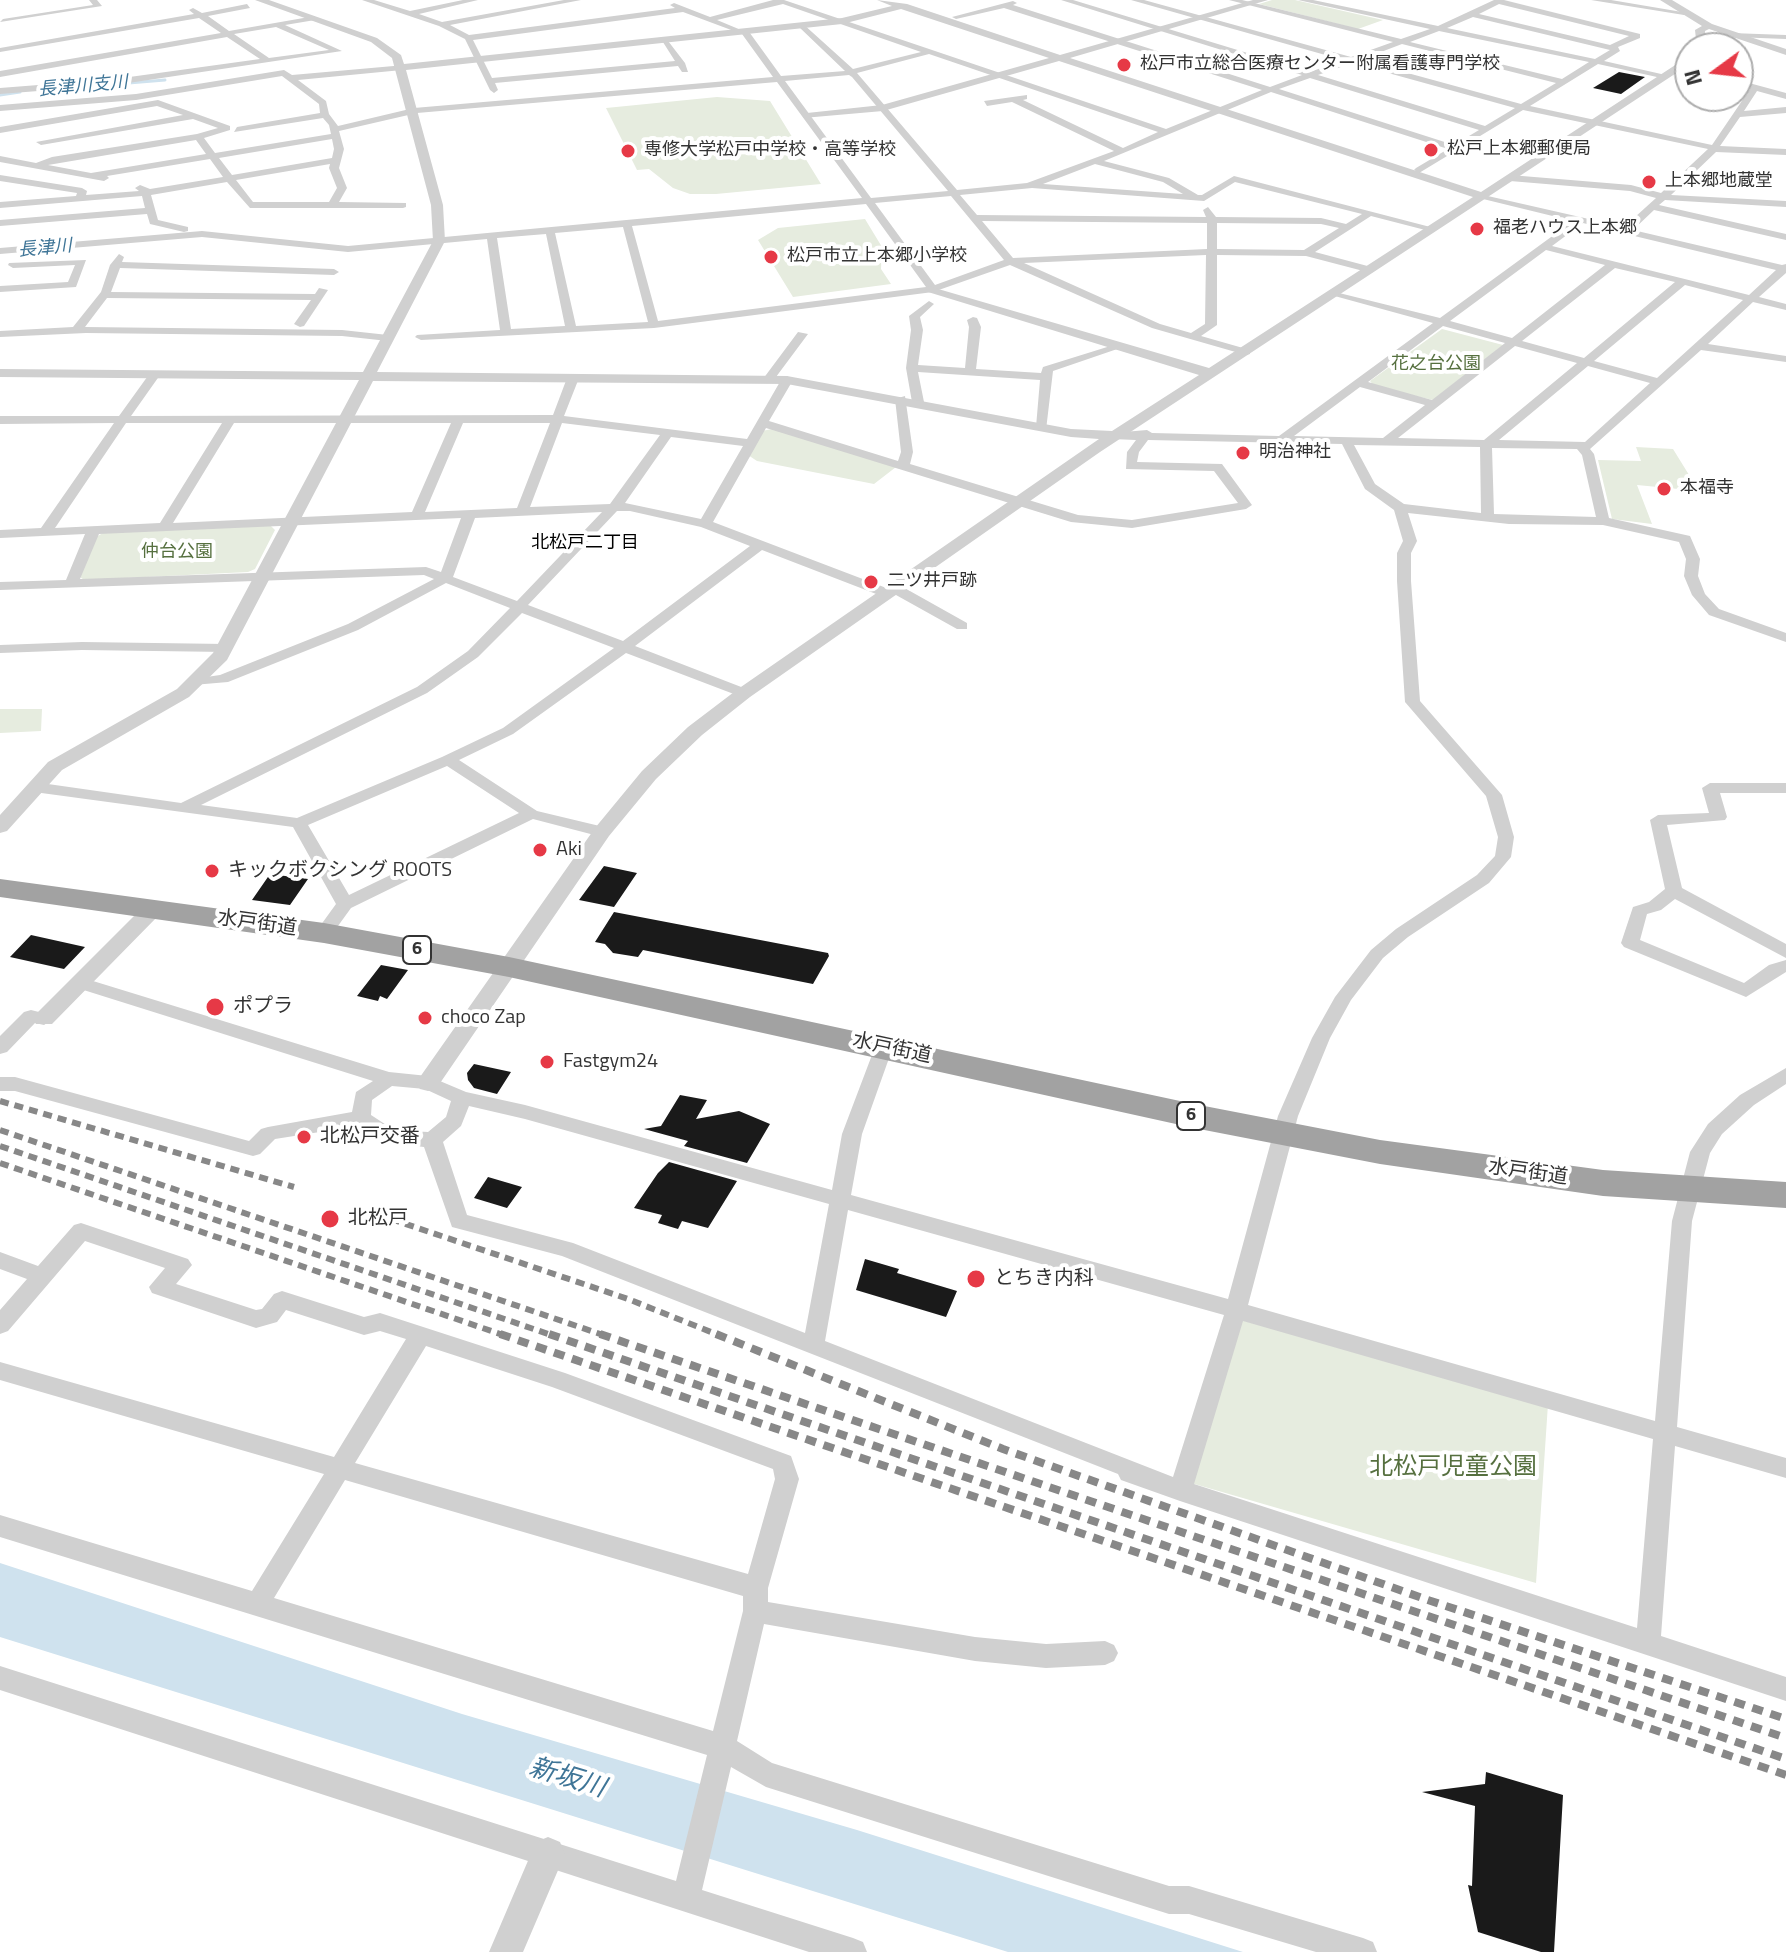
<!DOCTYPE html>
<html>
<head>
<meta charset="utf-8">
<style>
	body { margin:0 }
	#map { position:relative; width:1786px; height:1952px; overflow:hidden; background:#fff; font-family:"Titillium Web",sans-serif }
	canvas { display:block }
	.north { position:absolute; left:1674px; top:32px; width:80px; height:80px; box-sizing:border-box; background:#fff; border:2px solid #adadad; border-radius:50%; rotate:255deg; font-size:22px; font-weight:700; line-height:32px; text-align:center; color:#333 }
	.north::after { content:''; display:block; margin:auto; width:28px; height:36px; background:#e63946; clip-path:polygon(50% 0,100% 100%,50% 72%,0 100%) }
</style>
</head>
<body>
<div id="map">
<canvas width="1786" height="1952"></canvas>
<div class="north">N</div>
</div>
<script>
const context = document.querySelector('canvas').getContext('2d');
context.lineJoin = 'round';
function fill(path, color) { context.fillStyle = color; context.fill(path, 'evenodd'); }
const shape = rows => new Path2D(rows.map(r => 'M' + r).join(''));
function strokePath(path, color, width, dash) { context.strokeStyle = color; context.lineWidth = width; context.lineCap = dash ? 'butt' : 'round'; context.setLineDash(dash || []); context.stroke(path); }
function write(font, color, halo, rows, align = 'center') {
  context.font = font + ' "Titillium Web","Noto Sans JP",sans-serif'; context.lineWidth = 8; context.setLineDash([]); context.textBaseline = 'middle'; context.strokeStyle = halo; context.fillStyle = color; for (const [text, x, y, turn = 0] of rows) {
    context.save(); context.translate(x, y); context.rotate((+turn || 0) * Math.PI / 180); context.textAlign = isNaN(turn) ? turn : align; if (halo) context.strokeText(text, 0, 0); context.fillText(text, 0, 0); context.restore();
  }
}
fill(shape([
	[1272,0,1295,0,1383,20,1358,29,1259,4],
	[717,97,770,101,821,184,716,194,690,194,673,188,649,169,637,170,606,108],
	[865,219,882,247,881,269,891,284,793,297,758,240,778,228],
	[1442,329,1503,345,1433,400,1374,386,1370,381],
	[772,429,896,467,874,484,757,461,748,455,762,431],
	[1636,447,1673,449,1699,491,1637,485,1652,524,1612,519,1598,460,1641,461],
	[270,525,275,530,255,569,248,572,84,580,80,577,96,537,103,533],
	[0,709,42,709,41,731,0,733],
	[1241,1320,1548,1404,1536,1583,1191,1483]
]), '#e6ecdf');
fill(shape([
	[0,1563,462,1714,857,1830,1243,1952,1008,1952,0,1637]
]), '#cfe2ee');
strokePath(shape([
	[80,87,165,80],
	[0,95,20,92]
]), '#cfe2ee', 3);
fill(shape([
	[1619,72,1645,77,1621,94,1593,88],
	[604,866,637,873,614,907,579,900],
	[270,874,308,879,290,905,252,900],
	[614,912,828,953,829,956,813,984,643,950,638,957,613,953,605,944,595,942],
	[31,935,85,947,64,969,10,957],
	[381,965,408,970,387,999,380,996,378,1001,357,996],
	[474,1064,511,1072,497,1094,474,1088,468,1080,467,1073],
	[680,1095,707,1100,696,1119,739,1111,770,1124,747,1163,684,1146,688,1141,644,1129,661,1126],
	[669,1162,737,1181,708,1228,682,1221,678,1229,658,1223,662,1215,634,1208,658,1173],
	[488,1177,522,1187,507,1208,474,1198],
	[865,1259,899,1269,897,1273,957,1291,946,1317,856,1290],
	[1486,1772,1563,1795,1554,1952,1541,1952,1478,1932,1468,1885,1472,1886,1475,1806,1422,1792,1485,1784]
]), '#1a1a1a');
fill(shape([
	[89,0,97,0,102,6,0,22,3,19,93,5,89,0],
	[362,0,374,0,410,11,463,0,478,0,419,14,442,22,564,0,581,0,450,25,469,35,675,8,670,5,674,3,710,17,773,0,784,0,1166,129,1262,90,1004,8,956,19,952,17,1013,1,1017,3,1013,5,1270,87,1302,75,1061,0,1073,0,1310,72,1343,60,1131,0,1144,0,1351,57,1393,42,1229,0,1242,0,1401,39,1430,29,1298,0,1313,0,1438,26,1494,0,1504,0,1640,34,1640,38,1618,47,1620,51,1604,61,1670,76,1666,79,1598,64,1530,106,1712,145,1750,89,1738,86,1738,80,1786,93,1786,99,1757,91,1744,111,1786,107,1786,113,1740,117,1720,146,1786,149,1786,155,1716,152,1671,195,1786,201,1786,207,1665,200,1659,205,1786,234,1786,240,1654,210,1633,230,1782,265,1786,264,1786,273,1759,297,1786,304,1786,310,1753,302,1708,344,1786,356,1786,362,1701,350,1590,449,1594,454,1609,518,1690,536,1700,559,1698,576,1705,594,1719,609,1786,633,1786,642,1709,615,1692,595,1684,576,1686,559,1679,542,1603,525,1509,524,1408,513,1417,541,1411,553,1411,581,1420,701,1502,795,1514,837,1511,857,1489,883,1408,937,1383,958,1351,1000,1330,1038,1298,1116,1248,1305,1655,1421,1672,1221,1690,1152,1708,1124,1740,1095,1786,1068,1786,1084,1754,1105,1722,1134,1710,1153,1692,1221,1677,1427,1786,1458,1786,1478,1675,1446,1661,1636,1786,1677,1786,1701,1180,1501,1121,1480,1118,1474,562,1256,452,1227,424,1147,383,1142,358,1126,275,1139,260,1154,253,1156,15,1091,0,1091,0,1077,15,1077,249,1141,261,1129,268,1127,352,1112,356,1092,373,1081,74,987,71,983,80,977,389,1072,428,1076,466,1092,525,1105,832,1190,842,1134,875,1047,884,1040,893,1047,862,1134,851,1195,1228,1299,1278,1116,1312,1038,1335,997,1371,950,1396,929,1477,875,1495,856,1498,837,1486,796,1405,702,1397,581,1397,553,1403,541,1394,510,1365,489,1342,444,1148,440,1139,452,1137,462,1222,464,1252,505,1246,509,1132,528,1071,522,766,428,713,522,889,589,891,586,901,586,967,623,967,629,957,629,896,595,884,597,762,550,635,646,749,690,749,696,739,696,626,653,513,734,459,760,537,811,608,828,610,832,608,836,602,837,533,819,351,908,330,937,324,939,315,933,336,904,293,827,34,792,26,787,34,782,181,803,417,687,468,651,510,608,446,583,358,630,228,682,193,685,193,679,220,675,348,624,434,579,424,575,0,590,0,582,66,580,85,534,0,538,0,530,41,528,114,423,0,424,0,416,119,416,150,373,154,372,160,375,131,416,553,415,567,378,573,375,579,378,564,416,747,439,781,380,787,376,793,380,769,421,898,461,901,452,895,399,905,396,913,452,910,464,1078,515,1132,520,1238,503,1214,471,1126,469,1127,452,1136,440,1112,439,1112,433,1147,430,1152,433,1279,436,1433,323,1331,295,1331,291,1440,318,1573,221,1479,198,1479,194,1624,227,1656,198,1630,191,1510,181,1505,178,1510,175,1631,185,1661,193,1708,149,1523,110,1419,173,1414,170,1416,168,1448,149,1271,92,1104,161,1169,178,1198,195,1202,195,1234,176,1438,229,1433,232,1371,216,1315,252,1375,268,1376,270,1371,273,1306,256,1217,255,1217,325,1201,336,1250,350,1250,354,1246,355,1152,328,1010,265,933,292,654,328,421,340,415,337,417,335,500,330,487,239,348,252,202,237,0,254,0,248,202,231,348,246,862,198,777,82,417,113,339,131,344,149,339,168,347,188,339,202,406,203,406,207,403,208,250,208,227,182,151,195,158,220,188,227,188,231,184,232,150,224,147,214,0,226,0,220,145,208,142,196,0,208,0,202,76,196,77,193,0,181,0,175,82,188,87,191,86,195,139,191,135,188,140,185,150,189,223,177,210,159,107,176,109,178,104,181,0,162,0,156,36,163,52,157,197,134,218,128,193,119,41,145,36,142,183,115,157,106,0,133,0,127,158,100,230,126,230,130,204,138,215,153,331,134,329,125,323,118,234,132,237,127,320,113,319,104,282,76,136,100,0,111,0,105,136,94,284,70,292,75,405,65,402,70,298,80,326,101,329,114,338,126,414,108,773,77,742,34,683,12,473,40,492,78,675,61,661,39,665,37,685,63,688,72,682,72,678,66,495,83,498,90,494,93,490,90,465,39,439,26,362,0],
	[783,4,921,52,853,69,802,23,799,27,845,71,781,76,747,29,741,30,717,20,783,4],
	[1499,4,1629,36,1610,45,1479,14,1499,4],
	[1473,17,1610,50,1595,59,1447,28,1473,17],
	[1439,31,1589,62,1562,79,1410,42,1439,31],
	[1402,44,1556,83,1521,104,1360,60,1402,44],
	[929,54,1158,132,1123,148,1023,100,1027,99,1027,95,984,101,987,106,1012,102,1114,151,1027,183,957,190,857,73,929,54],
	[1352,63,1515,108,1485,126,1318,75,1352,63],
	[849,75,852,77,948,191,871,198,785,81,849,75],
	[1310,78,1479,130,1454,145,1279,89,1310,78],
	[332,139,334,149,332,158,232,175,219,158,332,139],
	[196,140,206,154,91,173,48,165,196,140],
	[330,164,329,168,337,188,329,202,253,202,236,180,330,164],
	[1095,164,1163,182,1183,194,1043,184,1095,164],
	[1235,182,1362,214,1346,224,1321,218,1216,217,1208,207,1203,210,1206,217,977,215,960,195,1032,188,1204,201,1235,182],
	[951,196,1004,260,935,285,875,203,951,196],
	[866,204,926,287,658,321,632,226,866,204],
	[982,221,1207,223,1207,249,1013,258,982,221],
	[1217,223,1321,224,1339,228,1304,250,1217,249,1217,223],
	[1583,223,1626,234,1776,270,1749,295,1552,246,1583,223],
	[623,227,648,322,576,326,555,233,623,227],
	[546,234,565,326,511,329,497,238,546,234],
	[1546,250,1605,265,1512,338,1450,321,1546,250],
	[1206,255,1205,324,1191,333,1160,324,1024,263,1206,255],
	[1615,268,1675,282,1584,358,1522,341,1615,268],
	[1685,285,1743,300,1657,378,1594,361,1685,285],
	[1443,326,1505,343,1432,400,1368,382,1443,326],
	[1515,346,1577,363,1484,440,1398,438,1515,346],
	[1588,366,1650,383,1585,442,1499,440,1588,366],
	[1360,387,1425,405,1383,438,1294,436,1360,387],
	[126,423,222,423,160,523,55,528,126,423],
	[234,423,451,423,412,512,173,523,234,423],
	[463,423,550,423,517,508,425,512,463,423],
	[562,423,660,435,610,504,530,507,562,423],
	[671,437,743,446,701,519,625,503,671,437],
	[1354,445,1480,447,1481,513,1404,504,1375,484,1354,445],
	[1492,448,1577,449,1582,455,1596,517,1494,514,1492,448],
	[617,511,630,511,701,527,750,546,623,641,528,605,617,511],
	[602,512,517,601,453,577,475,518,602,512],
	[461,518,441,572,426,567,80,579,99,534,461,518],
	[522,613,614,648,503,728,442,757,297,818,201,805,427,693,478,657,522,613],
	[447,766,519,813,349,895,308,825,447,766],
	[392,1086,425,1089,451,1101,446,1117,428,1132,394,1130,371,1115,372,1100,392,1086],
	[469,1106,525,1119,829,1204,805,1333,573,1243,467,1215,443,1142,461,1126,469,1106],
	[848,1210,1224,1315,1173,1477,825,1341,848,1210],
	[1243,1321,1653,1439,1637,1628,1194,1484,1243,1321],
	[1591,0,1611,0,1688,13,1684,15,1591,0],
	[247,4,250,8,208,16,229,31,315,16,315,20,285,25,342,51,115,85,0,94,0,88,115,79,260,59,227,37,0,77,0,71,221,33,199,18,0,52,0,48,194,14,189,10,193,8,202,13,247,4],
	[276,27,329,50,269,58,234,34,276,27],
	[1731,33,1786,35,1786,39,1734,37,1731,33],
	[1676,67,1690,70,1690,76,1673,72,1676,67],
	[119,254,124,257,122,262,334,269,339,272,334,275,120,268,111,292,315,294,319,288,328,290,304,326,300,327,294,324,311,300,107,298,85,327,342,330,388,335,394,338,388,341,342,336,86,333,0,337,0,331,73,327,101,292,110,265,119,254],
	[86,260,76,287,0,292,0,286,68,282,75,265,13,268,8,265,9,263,86,260],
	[929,301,934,304,920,317,923,330,918,365,965,368,969,327,967,320,973,317,977,318,981,327,976,369,1041,373,1043,367,1120,343,1126,346,1053,371,1046,430,1036,427,1040,380,918,372,924,402,918,406,912,402,906,368,911,330,909,316,929,301],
	[798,332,808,334,773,381,765,381,763,379,798,332],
	[82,642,226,644,233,648,226,652,82,650,0,653,0,645,82,642],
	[1710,783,1786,783,1786,793,1720,793,1727,817,1725,820,1667,825,1682,888,1786,944,1786,958,1675,899,1661,910,1647,914,1640,940,1744,983,1769,965,1786,960,1786,972,1746,997,1624,947,1621,943,1633,907,1649,902,1665,889,1650,820,1658,815,1709,813,1702,788,1710,783],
	[31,1010,51,1015,53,1019,44,1025,35,1023,7,1052,0,1054,0,1036,24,1012,31,1010],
	[81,1223,188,1259,192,1265,176,1284,256,1310,262,1309,274,1294,282,1291,364,1317,380,1313,565,1373,791,1456,799,1479,768,1588,768,1602,975,1637,1046,1644,1105,1641,1114,1645,1118,1653,1114,1661,1105,1665,1046,1668,975,1661,764,1624,737,1741,772,1763,1169,1886,1189,1886,1363,1938,1373,1942,1377,1952,1316,1952,1189,1914,1169,1914,766,1787,731,1767,702,1890,853,1938,863,1942,867,1952,809,1952,0,1690,0,1666,676,1881,707,1755,0,1537,0,1515,252,1591,324,1474,0,1380,0,1362,334,1457,406,1339,380,1331,364,1335,286,1310,277,1322,256,1328,152,1293,149,1287,165,1268,85,1241,8,1331,0,1334,0,1310,27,1279,0,1269,0,1252,38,1266,74,1225,81,1223],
	[426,1346,552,1387,773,1469,775,1479,748,1574,355,1463,426,1346],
	[345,1480,743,1596,743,1611,713,1731,274,1598,345,1480]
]), '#d0d0d0');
fill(shape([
	[255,0,269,0,377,38,401,55,404,64,842,18,892,6,877,0,907,4,1060,55,1253,0,1268,0,1070,58,1481,192,1686,58,1690,57,1690,64,1100,452,750,697,702,735,656,779,609,836,436,1089,428,1091,420,1089,416,1083,420,1077,595,828,642,771,688,727,738,689,1099,439,1071,437,787,384,373,381,227,660,189,697,62,770,7,831,0,833,0,815,48,762,177,689,213,653,359,380,0,377,0,369,363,372,433,241,431,205,392,58,371,42,255,0],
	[901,9,1049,58,882,105,807,113,803,118,883,111,1059,61,1473,197,1209,368,928,286,928,292,1199,375,1112,431,1071,429,787,376,377,372,445,241,443,205,406,70,842,24,901,9],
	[1660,0,1672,0,1712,24,1786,49,1786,55,1709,29,1705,31,1707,48,1697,48,1695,30,1702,26,1660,0],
	[1786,265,1786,273,1779,272,1779,266,1786,265],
	[152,903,159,905,163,910,159,915,52,1024,36,1024,33,1019,36,1014,145,905,152,903],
	[548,1837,560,1842,565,1854,523,1952,489,1952,536,1842,548,1837]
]), '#d0d0d0');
fill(shape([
	[0,879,324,923,509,957,1194,1104,1380,1140,1603,1170,1786,1182,1786,1208,1603,1196,1380,1164,1194,1128,509,977,324,943,0,897,0,879]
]), '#a2a2a2');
strokePath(shape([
	[0,1101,294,1187],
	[0,1130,606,1336],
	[0,1146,554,1336],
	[0,1163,506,1336],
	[391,1219,628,1299,721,1336]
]), '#888', 6, [9, 6]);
strokePath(shape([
	[500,1334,1786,1775],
	[549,1334,1786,1759],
	[600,1334,1786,1738],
	[716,1334,1003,1449,1425,1599,1786,1719]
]), '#888', 8, [11, 8]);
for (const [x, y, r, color] of [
	[1124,65,8,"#e63946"],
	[1431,150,8,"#e63946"],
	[628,151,8,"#e63946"],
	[1649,182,8,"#e63946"],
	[1477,229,8,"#e63946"],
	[771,257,8,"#e63946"],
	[1243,453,8,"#e63946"],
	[1664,489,8,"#e63946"],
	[871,582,8,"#e63946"],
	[540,850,8,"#e63946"],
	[212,871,8,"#e63946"],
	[215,1007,10,"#e63946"],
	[425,1018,8,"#e63946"],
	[547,1062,8,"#e63946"],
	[304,1137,8,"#e63946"],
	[330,1219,10,"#e63946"],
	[976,1279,10,"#e63946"]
]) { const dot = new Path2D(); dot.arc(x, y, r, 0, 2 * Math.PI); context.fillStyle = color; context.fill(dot); strokePath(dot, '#fff', 3); }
write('18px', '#333', '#fff', [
	["松戸市立総合医療センター附属看護専門学校",1140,65],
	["松戸上本郷郵便局",1447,150],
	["専修大学松戸中学校・高等学校",644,151],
	["上本郷地蔵堂",1665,182],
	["福老ハウス上本郷",1493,229],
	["松戸市立上本郷小学校",787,257],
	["明治神社",1259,453],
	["本福寺",1680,489],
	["二ツ井戸跡",887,582]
], 'left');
write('italic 18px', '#3f7597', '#fff', [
	["長津川支川",83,87,-5],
	["長津川",45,249,-5]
]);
write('18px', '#56703f', '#fff', [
	["花之台公園",1436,365],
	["仲台公園",177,553]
]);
write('18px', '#000', '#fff', [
	["北松戸二丁目",585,544]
]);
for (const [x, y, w] of [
	[417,950,28],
	[1191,1116,28]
]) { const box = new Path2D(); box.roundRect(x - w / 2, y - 14, w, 28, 6); context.fillStyle = '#fff'; context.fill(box); strokePath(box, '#333', 2); }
write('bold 18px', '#333', null, [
	["6",417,950],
	["6",1191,1116]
]);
write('20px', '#333', '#fff', [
	["Aki",556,850],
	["キックボクシング ROOTS",228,871],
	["ポプラ",233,1007],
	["choco Zap",441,1018],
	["Fastgym24",563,1062],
	["北松戸交番",320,1137],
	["北松戸",348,1219],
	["とちき内科",994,1279]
], 'left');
write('20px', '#333', '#fff', [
	["水戸街道",257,924,8],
	["水戸街道",892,1049,12],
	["水戸街道",1528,1173,8]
]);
write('24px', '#56703f', '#fff', [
	["北松戸児童公園",1453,1468]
]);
write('italic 26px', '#3f7597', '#fff', [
	["新坂川",567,1779,17]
]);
</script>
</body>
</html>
